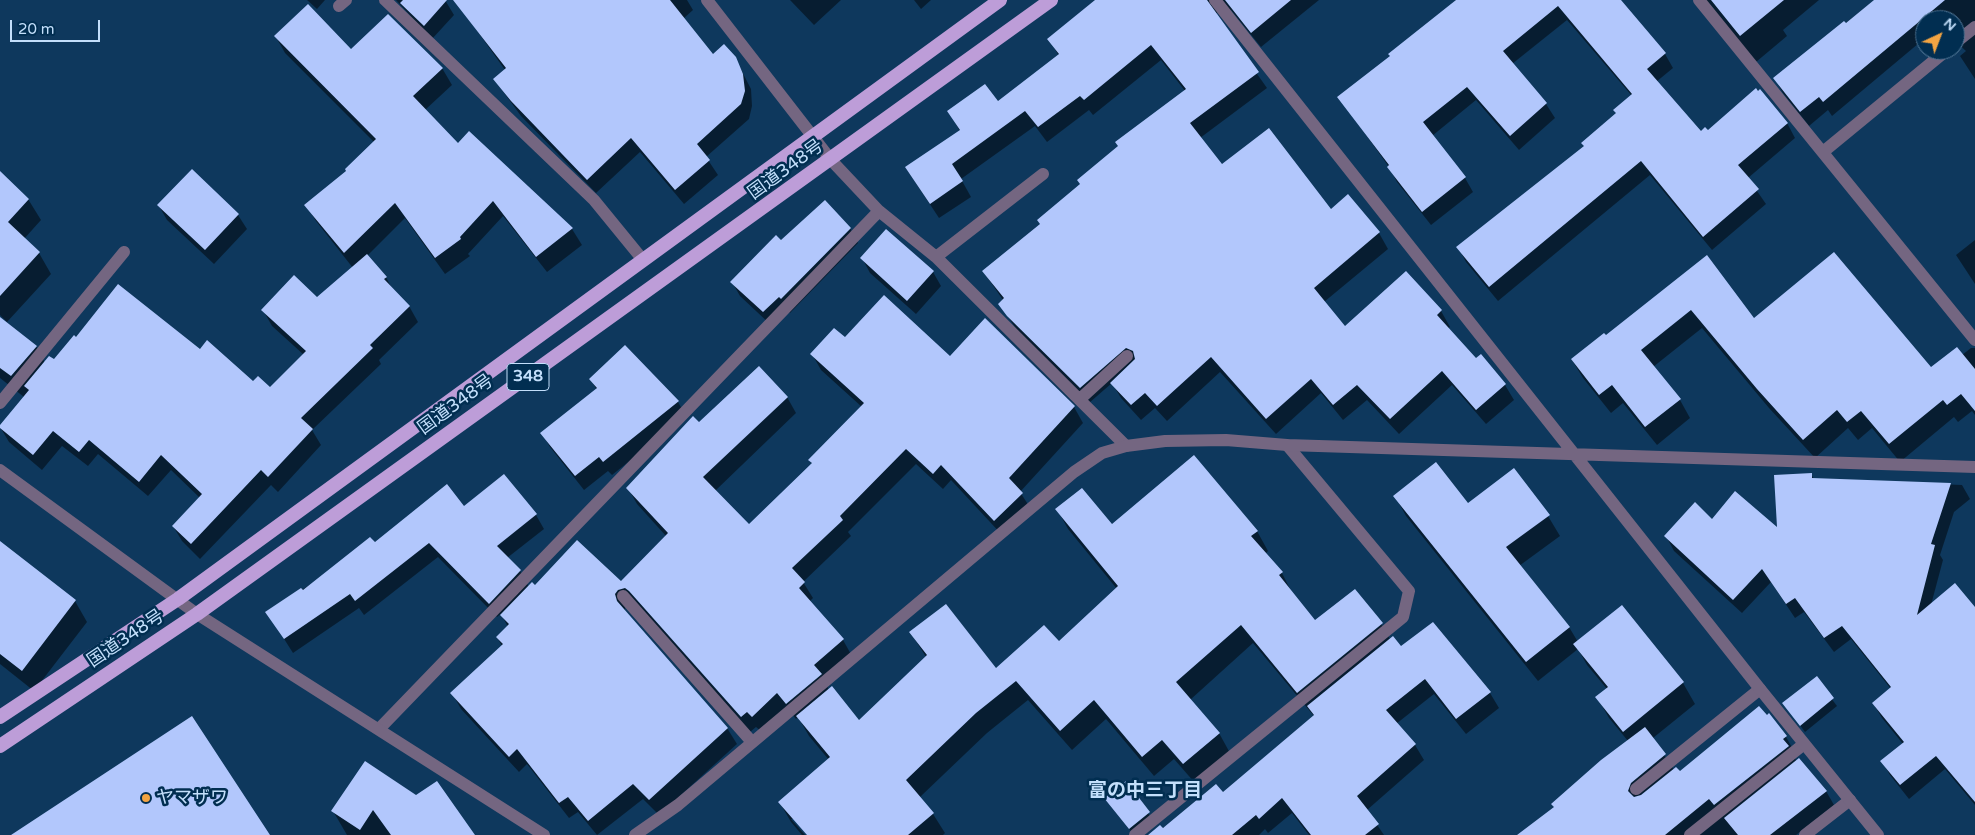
<!DOCTYPE html>
<html>
<head>
<meta charset="utf-8">
<style>
	body { margin:0 }
	#map { position:relative; width:1975px; height:835px; overflow:hidden; background:#0e385d; font-family:"Varela Round",sans-serif }
	canvas { display:block }
	.north { position:absolute; left:1915px; top:10px; width:50px; height:50px; box-sizing:border-box; background:#012e51; border:1px solid #4f7595; border-radius:50%; rotate:43deg; font-size:14px; font-weight:700; line-height:20px; text-align:center; color:#c3dffb }
	.north::after { content:''; display:block; margin:auto; width:18px; height:22px; background:#f3a442; clip-path:polygon(50% 0,100% 100%,50% 72%,0 100%) }
	.scale { position:absolute; left:10px; top:20px; width:90px; height:22px; box-sizing:border-box; border:2px solid #c3dffb; border-top:0; padding-left:6px; font-size:15px; line-height:18px; white-space:nowrap; color:#c3dffb; -webkit-text-stroke:4px #012e51; paint-order:stroke }
</style>
</head>
<body>
<div id="map">
<canvas width="1975" height="835"></canvas>
<div class="north">N</div>
<div class="scale">20 m</div>
</div>
<script>
const context = document.querySelector('canvas').getContext('2d');
context.lineJoin = 'round';
function fill(path, color) { context.fillStyle = color; context.fill(path, 'evenodd'); }
const shape = rows => new Path2D(rows.map(r => 'M' + r).join(''));
function strokePath(path, color, width, dash) { context.strokeStyle = color; context.lineWidth = width; context.lineCap = dash ? 'butt' : 'round'; context.setLineDash(dash || []); context.stroke(path); }
function write(font, color, halo, rows, align = 'center') {
  context.font = font + ' "Varela Round","Noto Sans JP",sans-serif'; context.lineWidth = 5; context.setLineDash([]); context.textBaseline = 'middle'; context.strokeStyle = halo; context.fillStyle = color; for (const [text, x, y, turn = 0] of rows) {
    context.save(); context.translate(x, y); context.rotate((+turn || 0) * Math.PI / 180); context.textAlign = isNaN(turn) ? turn : align; if (halo) context.strokeText(text, 0, 0); context.fillText(text, 0, 0); context.restore();
  }
}
fill(shape([
	[307,0,325,0,317,9],
	[396,0,445,0,454,15,432,39],
	[486,0,687,0,693,10,683,19,713,56,735,58,751,89,752,106,749,119,706,157,718,175,684,204,640,152,596,193,521,116,494,79,505,70,466,15],
	[790,0,841,0,814,25],
	[914,0,931,0,921,9],
	[1108,0,1319,0,1261,47,1231,10,1224,7,1218,10,1216,16,1267,88,1200,138,1222,166,1331,210,1348,196,1379,233,1388,249,1324,302,1345,327,1441,311,1450,327,1447,329,1476,360,1505,385,1514,400,1486,424,1452,385,1399,434,1367,400,1343,420,1321,393,1276,434,1220,372,1167,421,1155,408,1141,420,1121,398,1112,383,1089,403,1018,332,1000,304,1003,300,983,271,1041,225,1119,147,1185,91,1161,60,1093,115,1089,110,1047,142,1035,126,961,179,971,197,939,218,906,168,960,131,949,112,997,103,1059,56,1049,39],
	[1456,0,1619,0,1665,54,1673,68,1656,82,1701,132,1787,123,1795,138,1748,178,1766,204,1712,250,1650,175,1498,301,1466,262,1458,247,1585,147,1632,96,1567,20,1512,64,1546,104,1555,118,1519,150,1476,100,1432,136,1465,178,1473,192,1431,225,1397,182,1389,167,1339,97,1391,57],
	[1705,0,1819,0,1783,30,1787,36,1756,62],
	[1875,0,1975,0,1975,79,1960,56,1966,51,1955,41,1955,20,1925,20,1925,38,1832,116,1828,110,1809,126,1783,93,1775,79],
	[276,37,442,68,452,85,425,110,458,145,469,133,572,229,582,245,547,272,503,216,468,254,470,256,445,274,405,218,367,256,386,277,392,289,409,306,418,322,379,360,381,364,312,430,321,445,278,492,271,485,200,559,182,541,173,526,200,498,171,470,148,496,98,454,88,466,62,446,42,470,9,442,0,427,24,397,0,378,0,319,36,346,45,363,200,350,253,382,270,388,304,355,272,326,263,310,317,298,353,268,316,221,306,205,347,171,374,142,285,53],
	[192,171,238,215,247,229,214,264,167,220,159,206],
	[0,182,28,199,41,220,24,239,39,253,51,274,7,322,0,315],
	[850,228,858,243,790,313,788,311,772,326,740,296,732,282],
	[1975,240,1975,284,1956,255],
	[1707,257,1754,320,1931,369,1962,355,1971,348,1975,348,1975,415,1972,411,1958,422,1954,417,1900,462,1872,428,1858,440,1848,428,1815,458,1769,408,1702,328,1653,367,1680,400,1690,418,1657,445,1623,403,1611,413,1583,378,1572,360,1605,337],
	[862,258,933,272,941,286,916,314,870,273],
	[845,339,950,358,1074,407,1083,423,1020,492,1031,509,1003,536,951,480,943,489,916,464,848,532,851,536,803,582,813,598,809,602,843,640,852,656,824,680,829,690,859,722,926,657,911,633,996,670,1059,643,1117,589,1068,529,1057,509,1112,526,1257,531,1268,551,1265,554,1282,573,1292,593,1315,622,1381,624,1390,639,1401,648,1490,693,1499,708,1466,734,1434,694,1396,724,1415,745,1424,760,1367,810,1384,835,1309,835,1292,813,1268,833,1265,829,1259,835,1150,835,1223,794,1314,716,1253,643,1190,700,1219,733,1230,753,1195,783,1174,759,1154,776,1106,719,1072,750,1028,700,987,733,920,797,933,814,945,833,943,835,808,835,794,819,791,819,805,835,802,835,791,822,780,803,829,760,809,736,798,717,796,719,787,708,762,732,756,727,750,732,626,606,624,611,727,728,737,744,659,815,643,799,597,835,578,812,569,818,527,764,519,772,461,709,452,693,502,646,497,637,508,627,501,614,497,617,438,557,364,615,359,608,293,653,267,612,374,544,464,507,536,515,544,529,507,558,520,571,529,587,621,583,666,536,637,504,628,488,699,424,787,397,796,413,715,491,749,526,813,465,810,460,862,407,821,370,812,354],
	[625,347,678,402,686,416,612,475,608,471,584,490,550,447,542,433,597,390,591,380],
	[1811,474,1814,479,1962,485,1970,499,1954,512,1940,555,1943,560,1931,605,1975,609,1975,805,1945,769,1909,799,1890,775,1882,761,1903,744,1882,718,1873,703,1891,689,1851,639,1834,652,1804,612,1795,618,1771,582,1742,613,1674,551,1666,536,1712,520,1778,529],
	[1395,496,1548,516,1560,536,1519,566,1569,627,1578,642,1683,683,1695,704,1653,738,1674,770,1679,773,1769,715,1786,737,1794,751,1792,753,1797,762,1826,791,1834,805,1796,835,1519,835,1555,808,1628,741,1609,718,1597,697,1607,689,1587,665,1578,649,1538,681,1406,516],
	[0,542,75,601,87,622,34,691,0,664],
	[1816,678,1837,706,1805,732,1784,704],
	[365,763,474,835,347,835,333,811],
	[1126,783,1153,820,1134,835,1110,805]
]), '#0007');
fill(shape([
	[403,0,447,0,424,26,400,3],
	[453,0,670,0,713,54,724,44,736,57,743,74,745,91,741,104,697,144,710,160,675,190,631,138,587,180,511,101,493,79,506,68],
	[1095,0,1207,0,1259,72,1190,123,1222,164,1269,128,1331,209,1348,194,1380,232,1314,288,1345,326,1406,271,1442,310,1437,315,1476,358,1481,354,1506,384,1476,410,1442,371,1390,419,1357,385,1333,405,1311,379,1266,419,1211,357,1157,406,1145,393,1131,405,1110,383,1135,359,1133,351,1126,348,1080,388,1007,316,998,304,1004,298,982,271,1040,224,1037,220,1080,184,1077,180,1118,146,1115,142,1186,89,1151,45,1084,100,1080,96,1038,127,1025,111,952,164,963,181,930,204,905,167,960,130,947,111,985,84,998,101,1059,54,1047,39],
	[1225,0,1291,0,1251,33],
	[1456,0,1621,0,1666,53,1647,69,1701,131,1705,127,1708,130,1756,88,1758,91,1760,89,1788,123,1738,165,1759,189,1703,237,1641,161,1489,287,1456,247,1584,146,1581,143,1616,113,1613,110,1632,94,1558,6,1503,51,1547,103,1510,136,1467,87,1423,122,1466,177,1422,212,1387,167,1389,165,1337,97,1390,56,1388,54],
	[1711,0,1784,0,1740,36],
	[1874,0,1945,0,1823,102,1819,97,1800,112,1773,78,1844,21,1846,23],
	[308,4,351,49,388,14,443,68,413,96,458,143,469,131,573,228,536,257,493,201,460,237,461,239,435,258,395,203,344,253,304,205,346,171,345,169,376,139,274,36],
	[192,169,239,214,205,250,157,205],
	[0,171,29,199,8,222,40,252,0,296],
	[825,200,851,228,781,299,779,297,763,312,730,282,776,235,781,240],
	[886,229,934,271,907,301,860,258],
	[1834,252,1931,367,1957,347,1975,369,1975,411,1961,394,1947,405,1943,400,1889,444,1861,411,1847,422,1837,410,1803,440,1757,389,1691,310,1641,350,1681,399,1645,427,1612,385,1599,395,1571,359,1604,333,1606,335,1707,255,1754,318],
	[367,254,387,277,384,279,410,306,370,345,373,348,301,418,313,429,268,477,261,470,191,544,172,526,202,494,161,455,139,482,89,440,79,452,53,431,33,455,0,428,0,425,29,390,24,386,49,356,54,359,74,335,76,337,118,284,200,349,207,340,253,381,258,376,270,387,306,351,261,310,294,275,317,297],
	[884,295,950,356,985,318,1075,406,1009,478,1023,493,994,521,941,465,933,474,906,449,840,516,843,520,792,568,805,582,799,588,844,639,814,665,822,674,786,704,777,693,752,717,747,712,741,717,629,591,625,588,618,590,615,594,617,601,728,728,649,800,633,784,588,821,568,797,559,803,517,749,509,757,450,693,503,644,496,637,509,624,500,615,532,582,535,585,577,540,621,581,668,533,626,488,693,416,699,422,759,366,788,397,703,477,749,524,812,463,808,460,864,403,810,354,834,328,845,337],
	[0,317,37,346,11,376,0,368],
	[625,345,679,401,603,462,599,457,575,476,540,433,597,388,589,379],
	[1194,455,1258,531,1251,536,1283,572,1279,575,1315,620,1355,589,1383,623,1297,693,1241,625,1176,682,1220,733,1183,764,1162,740,1142,757,1094,700,1060,731,1016,681,976,713,906,780,934,813,908,835,807,835,778,802,830,757,796,716,832,686,859,720,927,655,909,632,946,604,996,668,1044,625,1059,641,1118,586,1055,509,1082,488,1112,524],
	[1436,462,1468,503,1514,468,1550,515,1506,547,1570,627,1526,662,1393,496],
	[1812,473,1812,478,1951,483,1931,544,1935,545,1917,615,1955,583,1975,607,1975,802,1936,756,1900,785,1880,761,1904,742,1872,703,1891,687,1842,626,1824,638,1795,598,1786,604,1762,569,1733,600,1664,536,1695,502,1712,519,1735,491,1777,527,1774,475],
	[504,474,537,514,497,546,521,570,489,604,429,543,355,601,350,594,284,639,265,612,301,588,303,590,370,537,375,542,447,484,464,506],
	[0,541,76,600,22,671,0,654],
	[1622,605,1684,682,1623,732,1595,697,1608,687,1573,644],
	[1433,622,1491,692,1456,719,1425,679,1386,710,1416,744,1357,796,1379,824,1365,835,1311,835,1282,798,1259,819,1256,815,1232,835,1148,835,1160,825,1163,828,1216,784,1223,792,1314,715,1307,706,1393,636,1401,646],
	[1817,676,1834,698,1800,726,1782,703],
	[1759,706,1767,715,1769,713,1787,736,1783,739,1789,746,1714,805,1709,799,1665,835,1517,835,1554,807,1551,804,1601,760,1645,727,1666,754,1631,783,1628,791,1634,797,1641,795,1676,767,1680,771],
	[192,716,270,835,11,835],
	[1799,758,1827,791,1770,835,1738,835,1724,818],
	[365,761,416,795,437,781,475,835,391,835,373,810,360,830,331,811],
	[1126,781,1150,812,1129,829,1104,798]
]), '#b2c7fc');
strokePath(shape([
	[385,0,594,200,643,260],
	[707,0,831,160,879,211,936,257,1126,446],
	[1699,0,1975,340],
	[339,6,346,0],
	[1955,43,1975,27],
	[1823,152,1947,50],
	[936,257,1043,174],
	[1080,399,1127,356],
	[0,403,124,252],
	[623,596,752,742],
	[379,729,879,211],
	[1636,789,1760,689],
	[1135,835,1403,617,1409,591,1287,445],
	[1690,835,1804,744],
	[1805,835,1850,800]
]), '#746681', 12);
strokePath(shape([
	[1215,0,1760,689,1878,835],
	[0,470,197,614,544,835],
	[635,835,678,805,1074,472,1102,453,1126,446,1165,441,1226,440,1287,445,1975,467]
]), '#746681', 12);
strokePath(shape([
	[0,717,178,599,1000,0],
	[0,746,197,614,1051,0]
]), '#bd9dd8', 14);
for (const [x, y, r, color] of [
	[146,798,5,"#f3a442"]
]) { const dot = new Path2D(); dot.arc(x, y, r, 0, 2 * Math.PI); context.fillStyle = color; context.fill(dot); strokePath(dot, '#012e51', 2); }
for (const [x, y, w] of [
	[528,377,42]
]) { const box = new Path2D(); box.roundRect(x - w / 2, y - 13.5, w, 27, 4); context.fillStyle = '#012e51'; context.fill(box); strokePath(box, '#c3dffb', 1); }
write('bold 16px', '#c3dffb', null, [
	["348",528,377]
]);
write('18px', '#c3dffb', '#012e51', [
	["国道348号",786,170,-36],
	["国道348号",456,405,-36],
	["国道348号",126,639,-34]
]);
write('18px', '#c3dffb', '#012e51', [
	["ヤマザワ",156,798]
], 'left');
write('bold 19px', '#c3dffb', '#012e51', [
	["富の中三丁目",1145,791]
]);
</script>
</body>
</html>
